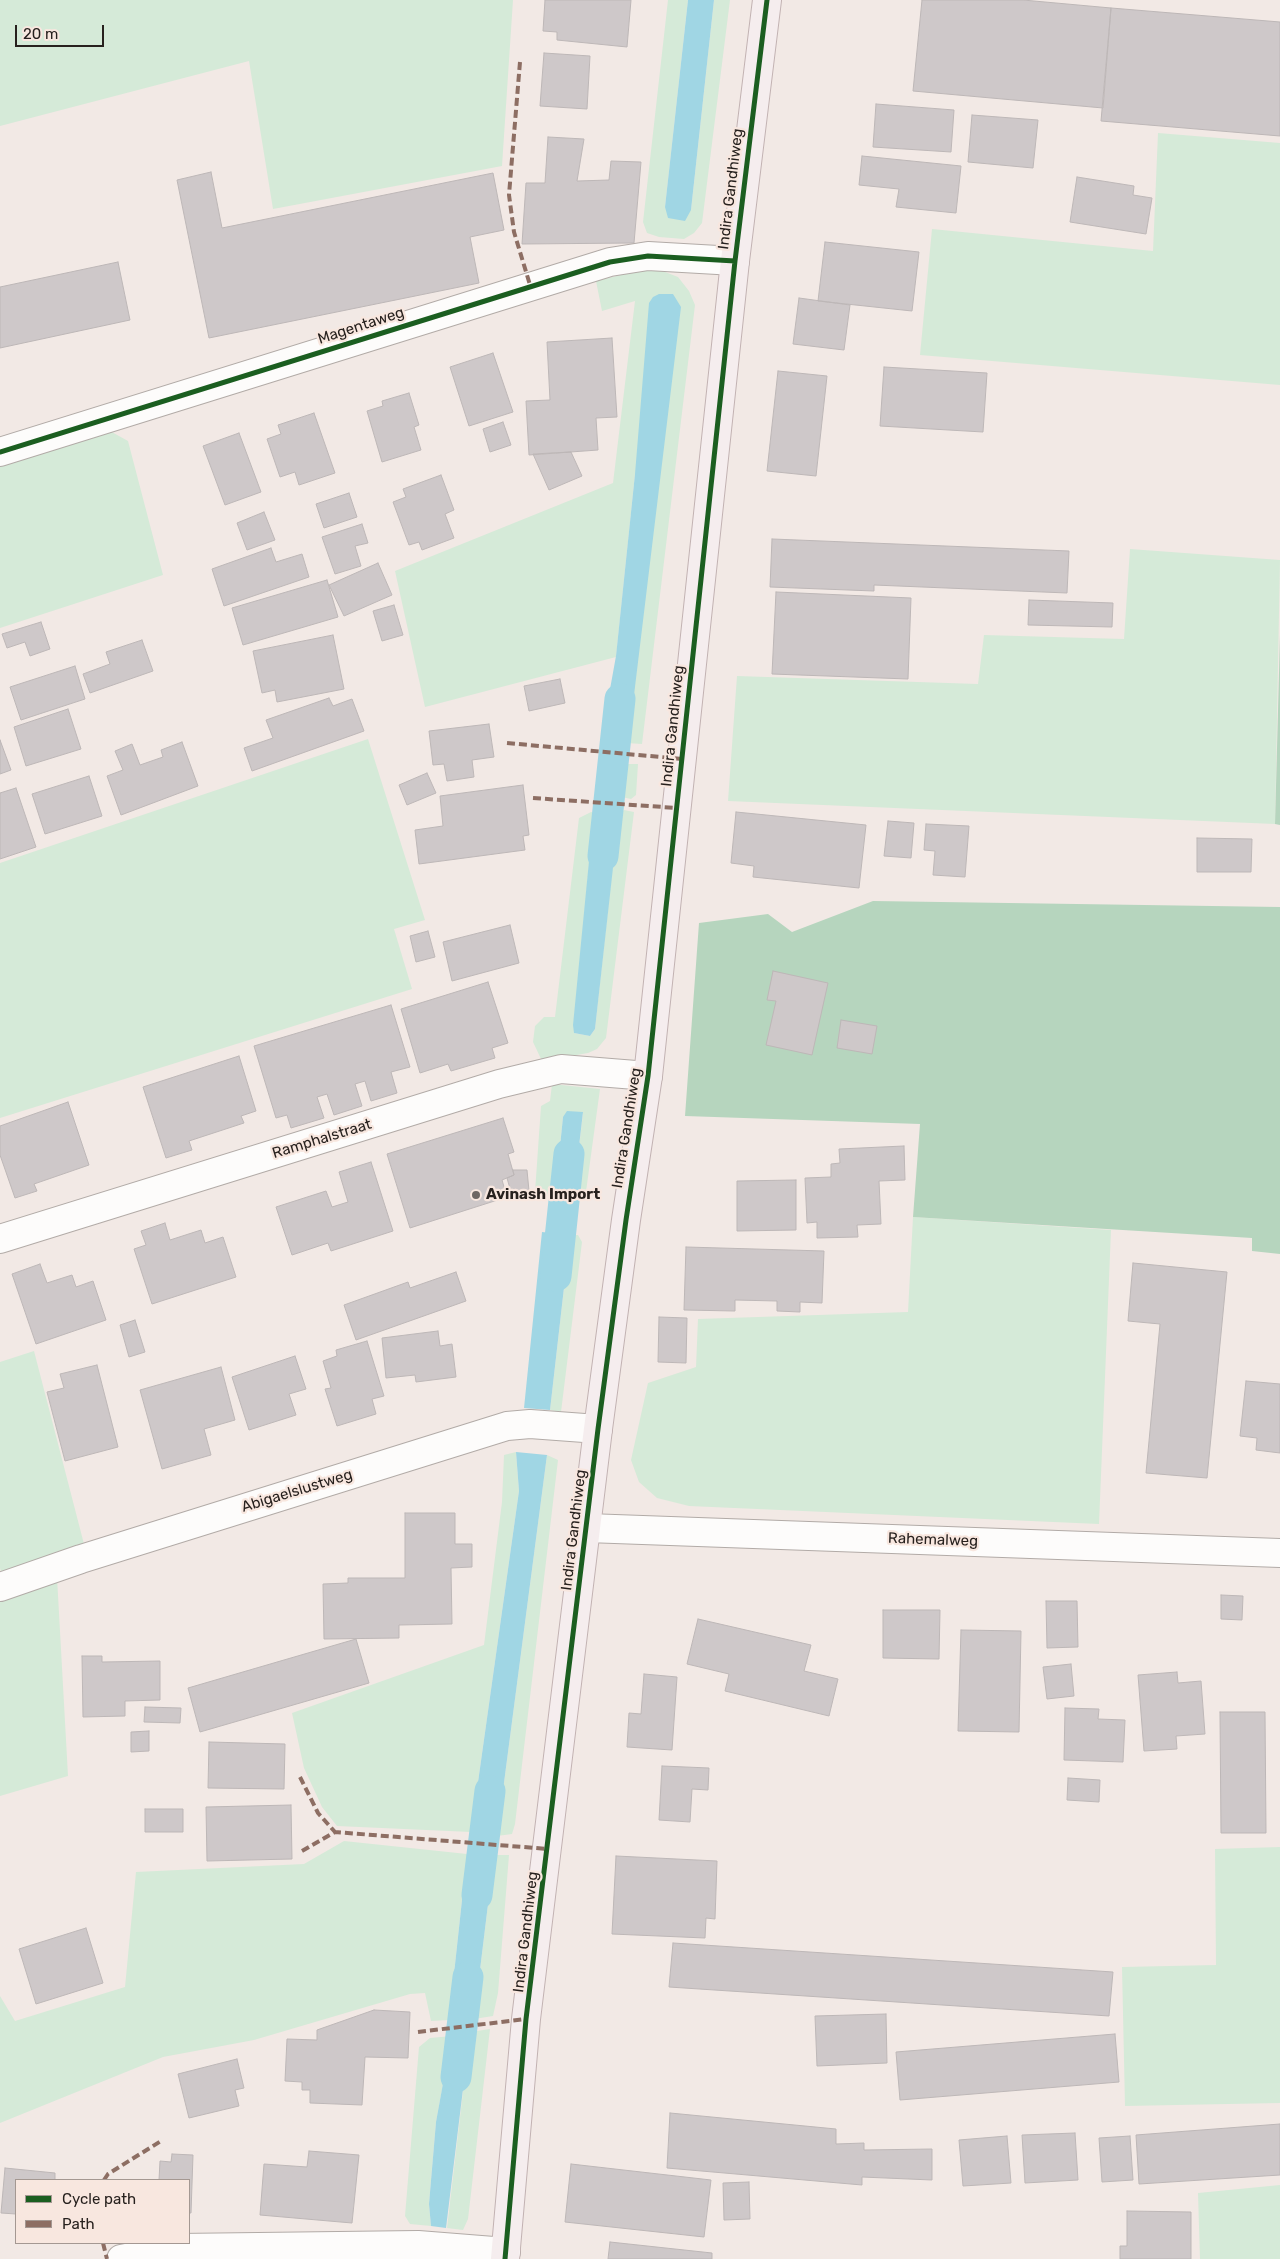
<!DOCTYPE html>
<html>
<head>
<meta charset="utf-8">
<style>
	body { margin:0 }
	#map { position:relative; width:1280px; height:2259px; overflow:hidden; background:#f2e9e5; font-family:Rubik,sans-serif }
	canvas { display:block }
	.legend { position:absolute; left:15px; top:2179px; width:175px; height:65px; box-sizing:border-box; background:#f8e7df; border:1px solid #a49892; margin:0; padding:6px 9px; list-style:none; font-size:15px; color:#27211e }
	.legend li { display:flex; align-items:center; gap:10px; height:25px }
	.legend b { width:25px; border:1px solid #a49892 }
	.scale { position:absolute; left:15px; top:25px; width:89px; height:22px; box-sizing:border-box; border:2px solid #27211e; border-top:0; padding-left:6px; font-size:15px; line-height:18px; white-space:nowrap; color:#27211e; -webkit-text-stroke:4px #f8e7df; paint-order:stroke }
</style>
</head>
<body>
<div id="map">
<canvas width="1280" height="2259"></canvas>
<ul class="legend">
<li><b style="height:6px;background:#1b5e20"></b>Cycle path</li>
<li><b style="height:6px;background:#8d6e63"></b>Path</li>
</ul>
<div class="scale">20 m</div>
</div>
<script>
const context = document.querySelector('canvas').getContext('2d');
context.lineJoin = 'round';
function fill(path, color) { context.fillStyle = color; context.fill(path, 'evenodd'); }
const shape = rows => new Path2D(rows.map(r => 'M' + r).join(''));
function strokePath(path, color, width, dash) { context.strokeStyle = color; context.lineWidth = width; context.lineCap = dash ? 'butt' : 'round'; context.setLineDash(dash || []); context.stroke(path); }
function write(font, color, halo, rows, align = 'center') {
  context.font = font + ' Rubik,sans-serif'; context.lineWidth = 4.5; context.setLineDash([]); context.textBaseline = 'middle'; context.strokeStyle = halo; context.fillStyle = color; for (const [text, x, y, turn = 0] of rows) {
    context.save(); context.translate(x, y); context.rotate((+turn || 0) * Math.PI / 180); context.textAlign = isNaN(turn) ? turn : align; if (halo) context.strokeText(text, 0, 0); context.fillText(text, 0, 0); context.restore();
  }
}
fill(shape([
	[0,0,513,0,502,166,273,209,249,61,0,126],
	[668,0,688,0,665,207,691,210,714,0,730,0,702,223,694,233,684,239,659,237,647,233,643,222],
	[1158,133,1280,143,1280,385,920,355,932,229,1153,251],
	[646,269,660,270,678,277,689,291,695,305,642,744,626,743,634,695,635,474,616,657,425,707,395,571,613,483,635,301,602,311,596,281],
	[110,431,128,441,163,575,0,628,0,466],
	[1130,549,1280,560,1275,824,728,801,737,676,978,684,984,635,1124,639],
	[368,739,425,920,394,929,412,989,0,1118,0,863],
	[625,764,638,764,636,795,631,799,617,796,623,792],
	[624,810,634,812,606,1038,597,1049,588,1053,542,1061,533,1042,535,1026,544,1017,555,1017,579,818,591,812,598,813,593,820,574,1033,590,1036,595,1029,618,815],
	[552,1084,600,1089,585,1199,573,1198,583,1113,563,1117,555,1196,535,1192,541,1106,550,1101],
	[913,1217,1111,1230,1099,1524,689,1506,657,1498,639,1482,631,1460,648,1383,696,1367,698,1319,908,1312],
	[570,1235,578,1235,582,1242,561,1412,550,1410],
	[34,1351,85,1548,2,1575,0,1568,0,1362],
	[516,1452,519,1491,471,1832,337,1826,322,1807,304,1768,292,1713,484,1645,502,1502,504,1455],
	[547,1455,558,1460,515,1824,512,1834,497,1836],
	[57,1577,68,1776,0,1796,0,1597],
	[344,1841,467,1854,449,2020,431,2021,425,1993,410,1994,254,2040,163,2057,0,2123,0,1996,15,2021,125,1987,136,1872,304,1864],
	[1280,1847,1280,2103,1125,2106,1122,1967,1216,1965,1215,1849],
	[494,1855,509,1855,498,1993,493,2016,474,2019],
	[490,2029,468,2219,463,2230,447,2228,470,2032],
	[452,2036,436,2122,429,2204,431,2226,410,2224,405,2216,419,2047,430,2038],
	[1280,2185,1280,2259,1200,2259,1198,2193]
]), '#d5ead8');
fill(shape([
	[1280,635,1280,825,1275,824],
	[873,901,1280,907,1280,1254,1252,1251,1252,1238,913,1217,920,1124,685,1116,699,923,768,914,792,932]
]), '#b6d5be');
fill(shape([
	[688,0,714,0,691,210,685,221,668,218,665,207],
	[659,294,673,294,681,307,634,695,626,743,601,739,616,656,635,474,649,303,653,297],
	[599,761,625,764,623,792,617,796,598,794],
	[598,813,618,815,618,823,595,1029,590,1036,574,1033,573,1025,593,820],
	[567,1111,583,1112,573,1198,555,1196,563,1117],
	[542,1232,570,1235,550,1410,524,1408],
	[516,1452,547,1455,497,1836,471,1832,519,1491],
	[467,1854,494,1855,474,2019,449,2020],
	[470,2032,446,2228,431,2226,429,2204,436,2122,448,2056,452,2036]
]), '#a0d6e4');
strokePath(shape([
	[603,856,620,699],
	[556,1276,569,1154],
	[477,1895,490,1791],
	[456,2077,468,1977]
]), '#a0d6e4', 31);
const building = shape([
	[545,0,631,0,627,47,557,40,557,32,543,31,545,0],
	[922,0,1023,0,1111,8,1103,108,913,91,922,0],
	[1111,8,1280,22,1280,136,1101,121,1111,8],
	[544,53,590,56,587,109,540,106,544,53],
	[876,104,954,110,951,152,873,147,876,104],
	[972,115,1038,120,1033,168,968,162,972,115],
	[548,137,584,139,577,181,609,180,611,161,641,162,634,243,522,244,526,183,545,183,548,137],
	[862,156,961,166,956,213,896,207,899,189,859,185,862,156],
	[211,172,222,228,493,173,504,230,470,237,479,283,209,338,177,180,211,172],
	[1077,177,1134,186,1133,195,1152,198,1146,234,1070,222,1077,177],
	[825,242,919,252,912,311,818,301,825,242],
	[118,262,130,320,0,348,0,287,118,262],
	[799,298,850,305,844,350,793,344,799,298],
	[612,338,617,417,596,418,598,450,529,455,526,401,550,400,547,342,612,338],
	[493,353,513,412,469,426,450,367,493,353],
	[884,367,987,373,983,432,880,426,884,367],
	[778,371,827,376,816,476,767,471,778,371],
	[409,393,419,425,414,427,421,450,382,462,367,411,383,406,382,401,409,393],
	[314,413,335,473,299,485,295,472,280,477,267,439,281,434,278,425,314,413],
	[503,422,511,445,490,452,483,429,503,422],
	[239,433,261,492,225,505,203,446,239,433],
	[571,452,582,476,549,490,533,454,571,452],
	[441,475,454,510,445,514,454,538,422,550,419,542,409,545,393,502,406,497,403,489,441,475],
	[349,493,357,517,324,528,316,504,349,493],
	[264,512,275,540,247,550,237,523,264,512],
	[362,524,368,543,355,546,361,566,335,574,322,537,362,524],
	[772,539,1069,551,1067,593,874,585,874,591,770,587,772,539],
	[271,548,276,562,302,554,309,577,224,606,212,569,271,548],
	[378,563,392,595,344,616,329,585,378,563],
	[327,580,338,617,243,645,232,608,327,580],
	[776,592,911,598,908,679,772,674,776,592],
	[1029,600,1113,603,1112,627,1028,625,1029,600],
	[394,605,403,635,382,641,373,611,394,605],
	[41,622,50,649,30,656,25,642,7,648,2,634,41,622],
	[333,635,344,689,277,702,275,690,262,693,253,651,333,635],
	[142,640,153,671,90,693,83,674,110,664,106,652,142,640],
	[75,666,85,699,21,720,10,687,75,666],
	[560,679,565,703,529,711,524,686,560,679],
	[329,698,333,706,352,699,364,731,252,771,244,748,273,738,266,720,329,698],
	[68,709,81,749,26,766,14,727,68,709],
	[489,724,494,757,472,760,474,777,447,781,444,764,433,765,429,731,489,724],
	[0,740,11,770,0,774,0,740],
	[182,742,198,786,121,815,107,776,123,770,115,751,132,744,140,765,163,757,161,750,182,742],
	[427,773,436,793,407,805,399,785,427,773],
	[89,776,102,816,45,834,32,794,89,776],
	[523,785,529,835,523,836,525,850,419,864,415,830,443,826,440,796,523,785],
	[16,788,36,847,0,859,0,793,16,788],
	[736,812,866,825,859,888,753,877,754,866,731,863,736,812],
	[888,821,914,823,911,858,884,856,888,821],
	[926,824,969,826,965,877,933,875,935,851,924,850,926,824],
	[1197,838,1252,839,1251,872,1197,872,1197,838],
	[510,925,519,963,452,981,443,942,510,925],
	[428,931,435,957,416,962,410,936,428,931],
	[773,971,828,983,812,1055,766,1045,776,1001,767,1000,773,971],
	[488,982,508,1043,492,1048,495,1058,451,1071,448,1064,420,1073,401,1009,488,982],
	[391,1005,410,1067,391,1072,397,1093,371,1101,365,1081,355,1084,362,1106,334,1115,327,1094,317,1097,324,1118,291,1128,287,1115,276,1118,254,1046,391,1005],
	[841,1020,877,1026,872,1054,837,1048,841,1020],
	[239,1056,256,1111,241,1116,244,1123,189,1141,192,1150,166,1158,143,1087,239,1056],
	[68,1102,89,1165,34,1184,37,1191,15,1198,0,1155,0,1126,68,1102],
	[503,1118,514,1152,508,1154,514,1175,502,1180,507,1197,410,1228,387,1154,503,1118],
	[904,1146,905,1180,879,1181,881,1224,857,1225,858,1237,817,1238,817,1222,807,1223,805,1178,831,1177,831,1164,840,1163,839,1149,904,1146],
	[371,1162,393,1231,331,1251,328,1243,292,1255,276,1207,326,1191,332,1207,348,1202,339,1172,371,1162],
	[513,1170,527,1170,529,1191,511,1192,507,1178,514,1175,513,1170],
	[796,1180,796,1230,737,1231,737,1181,796,1180],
	[165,1223,170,1240,201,1230,205,1243,223,1237,236,1277,152,1304,134,1249,146,1245,141,1231,165,1223],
	[686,1247,824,1251,822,1303,800,1302,800,1312,777,1311,777,1301,735,1300,735,1311,684,1310,686,1247],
	[1133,1263,1227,1272,1207,1478,1146,1473,1160,1324,1128,1321,1133,1263],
	[40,1264,47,1283,72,1275,76,1287,93,1281,106,1320,36,1344,12,1274,40,1264],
	[456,1272,466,1301,356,1340,344,1305,408,1282,410,1288,456,1272],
	[659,1317,687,1318,686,1363,658,1362,659,1317],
	[135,1320,145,1352,129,1357,120,1325,135,1320],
	[438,1331,440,1346,452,1344,456,1377,416,1382,415,1375,386,1378,382,1338,438,1331],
	[367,1341,384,1396,372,1399,376,1414,337,1426,325,1389,331,1388,323,1361,337,1356,336,1350,367,1341],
	[295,1356,306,1389,289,1394,296,1415,249,1430,232,1377,295,1356],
	[97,1365,118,1447,65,1461,47,1392,64,1388,60,1374,97,1365],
	[221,1367,235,1420,204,1429,211,1455,162,1469,140,1390,221,1367],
	[1246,1381,1280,1384,1280,1453,1256,1450,1257,1438,1240,1436,1246,1381],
	[405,1513,455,1513,455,1544,472,1544,472,1567,451,1568,452,1624,399,1625,399,1638,324,1639,323,1584,348,1583,348,1578,405,1578,405,1513],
	[1221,1595,1243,1596,1242,1620,1221,1619,1221,1595],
	[1046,1601,1077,1601,1078,1647,1047,1648,1046,1601],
	[883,1610,940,1610,939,1659,883,1658,883,1610],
	[698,1619,811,1645,804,1671,838,1679,829,1716,725,1691,729,1674,687,1664,698,1619],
	[961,1630,1021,1631,1019,1732,958,1731,961,1630],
	[356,1639,369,1683,200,1732,188,1688,356,1639],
	[82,1656,102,1656,102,1662,160,1661,160,1700,125,1701,125,1716,83,1717,82,1656],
	[1071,1664,1074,1696,1047,1699,1043,1667,1071,1664],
	[1177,1672,1178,1683,1201,1681,1205,1734,1176,1736,1177,1749,1144,1751,1138,1675,1177,1672],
	[644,1674,677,1677,672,1750,627,1747,629,1713,641,1714,644,1674],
	[145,1707,181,1708,180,1723,144,1722,145,1707],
	[1065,1708,1099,1709,1098,1719,1125,1720,1123,1762,1064,1760,1065,1708],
	[1220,1712,1265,1712,1266,1833,1221,1833,1220,1712],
	[149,1731,149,1751,131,1752,131,1732,149,1731],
	[209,1742,285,1744,284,1789,208,1788,209,1742],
	[662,1766,709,1768,708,1790,692,1789,690,1822,659,1820,662,1766],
	[1068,1778,1100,1780,1099,1802,1067,1800,1068,1778],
	[291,1805,292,1859,207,1861,206,1807,291,1805],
	[145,1809,183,1809,183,1832,145,1832,145,1809],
	[616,1856,717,1861,715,1919,706,1918,705,1938,612,1934,616,1856],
	[86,1928,103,1983,36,2004,19,1949,86,1928],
	[673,1943,1113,1972,1109,2016,669,1987,673,1943],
	[374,2010,410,2012,408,2058,365,2057,362,2105,310,2103,310,2090,302,2090,302,2082,285,2081,287,2039,317,2040,317,2030,374,2010],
	[886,2014,887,2063,817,2066,815,2016,886,2014],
	[1115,2034,1119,2082,900,2100,896,2052,1115,2034],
	[237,2059,244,2088,235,2090,239,2106,189,2118,178,2074,237,2059],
	[670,2113,836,2129,836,2144,864,2143,864,2150,932,2149,932,2180,862,2177,862,2185,667,2168,670,2113],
	[1280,2124,1280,2175,1139,2184,1136,2135,1280,2124],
	[1075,2133,1078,2180,1025,2183,1022,2135,1075,2133],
	[1007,2136,1011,2183,963,2186,959,2140,1007,2136],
	[1130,2136,1133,2180,1102,2182,1099,2138,1130,2136],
	[309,2151,359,2155,352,2223,260,2215,264,2164,307,2167,309,2151],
	[172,2154,193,2155,191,2213,189,2213,189,2180,159,2180,160,2161,171,2162,172,2154],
	[571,2164,711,2180,704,2237,565,2222,571,2164],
	[5,2168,55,2173,55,2180,16,2180,16,2214,1,2213,5,2168],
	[749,2182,750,2219,724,2220,723,2183,749,2182],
	[1127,2211,1191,2212,1191,2259,1120,2259,1120,2246,1127,2246,1127,2211],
	[610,2242,712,2253,712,2259,608,2259,610,2242]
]);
fill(building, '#cec8c9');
strokePath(building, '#bdb7b7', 1);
const street = shape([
	[0,452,610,262,648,256,735,261],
	[0,1239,499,1084,561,1069,648,1076],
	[0,1587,81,1559,507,1426,530,1424,598,1429],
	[121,2259,178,2248,418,2245,506,2252]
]);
const secondary = shape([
	[587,1528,1280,1553]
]);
const primary = shape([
	[505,2259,526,2019,598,1429,626,1220,648,1076,735,261,767,0]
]);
strokePath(street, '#b2aba7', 30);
strokePath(secondary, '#b2aba7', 30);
strokePath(primary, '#c2b2b2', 30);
strokePath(street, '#fdfcfb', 28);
strokePath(secondary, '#fdfcfb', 28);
strokePath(primary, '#f5edee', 28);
strokePath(shape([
	[520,62,509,195,514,232,530,285],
	[507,743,682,759],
	[533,798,677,808],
	[300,1777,318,1813,335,1832],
	[302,1851,335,1832,548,1849],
	[418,2032,526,2019],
	[104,2180,108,2174,161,2141],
	[103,2243,107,2259]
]), '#8d6e63', 4, [8, 4]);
strokePath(shape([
	[0,452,610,262,648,256,735,261],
	[505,2259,526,2019,598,1429,626,1220,648,1076,735,261,767,0]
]), '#1b5e20', 5);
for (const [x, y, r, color] of [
	[476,1195,5,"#6e6764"]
]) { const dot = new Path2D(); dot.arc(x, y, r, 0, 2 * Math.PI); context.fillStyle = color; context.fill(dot); strokePath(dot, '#f8e7df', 2); }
write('15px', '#27211e', '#f8e7df', [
	["Indira Gandhiweg",731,189,-83],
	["Magentaweg",361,326,-18],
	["Indira Gandhiweg",673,726,-84],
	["Indira Gandhiweg",627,1128,-81],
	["Ramphalstraat",322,1139,-17],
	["Abigaelslustweg",297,1491,-17],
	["Indira Gandhiweg",574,1530,-83],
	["Rahemalweg",933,1540,2],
	["Indira Gandhiweg",526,1932,-83]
]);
write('bold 15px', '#27211e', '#f8e7df', [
	["Avinash Import",486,1195]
], 'left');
</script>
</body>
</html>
